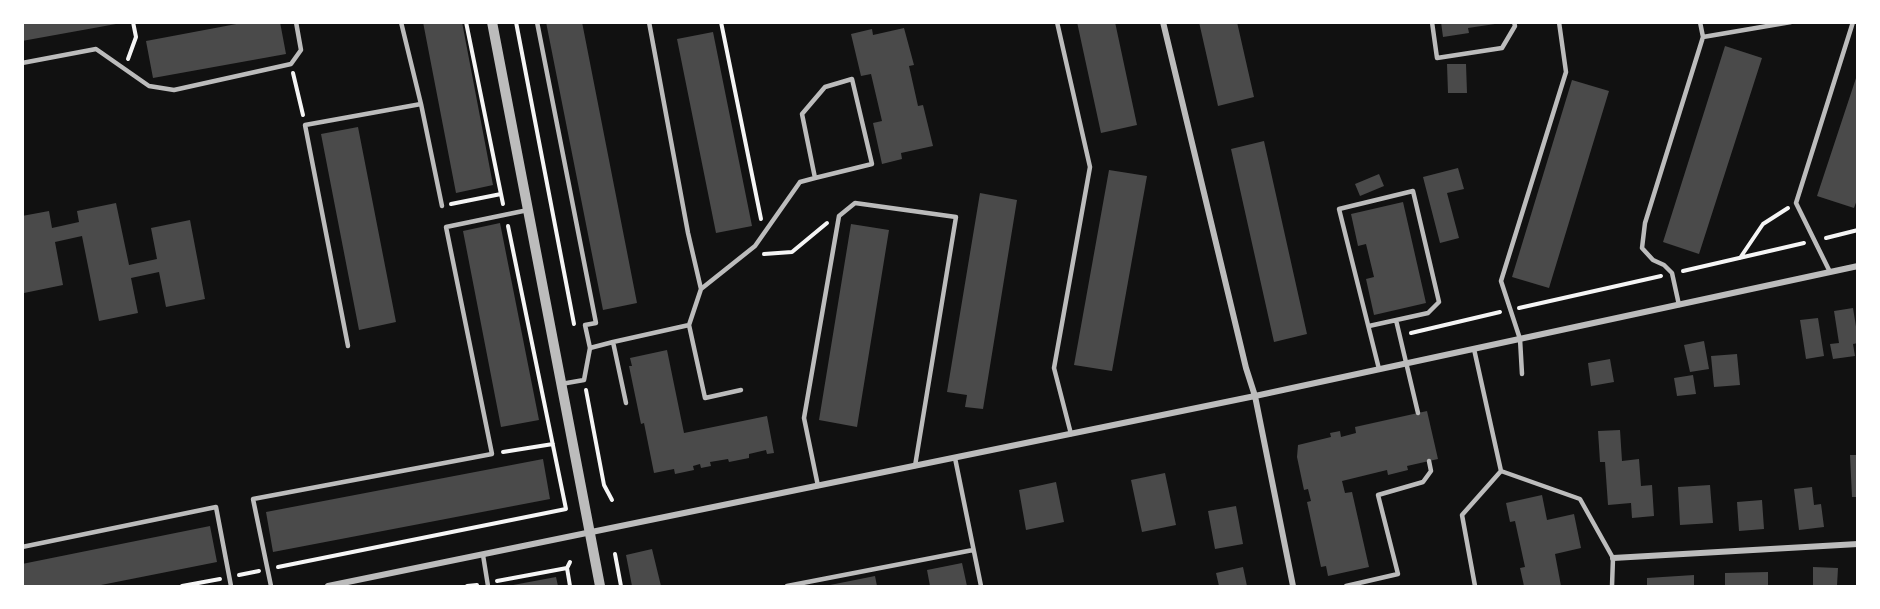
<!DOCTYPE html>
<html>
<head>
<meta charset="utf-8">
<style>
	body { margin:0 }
	#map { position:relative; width:1880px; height:609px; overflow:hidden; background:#111; font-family:Overpass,sans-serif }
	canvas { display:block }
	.frame { position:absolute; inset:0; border:24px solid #fff; pointer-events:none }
</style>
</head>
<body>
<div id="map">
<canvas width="1880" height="609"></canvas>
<div class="frame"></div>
</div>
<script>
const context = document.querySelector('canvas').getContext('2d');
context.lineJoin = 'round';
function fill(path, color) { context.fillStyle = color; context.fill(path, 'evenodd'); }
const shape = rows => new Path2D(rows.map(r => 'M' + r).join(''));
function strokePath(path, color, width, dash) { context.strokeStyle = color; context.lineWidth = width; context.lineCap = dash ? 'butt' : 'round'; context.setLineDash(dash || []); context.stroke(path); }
fill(shape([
	[22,22,116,22,116,24,22,41],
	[247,22,280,22,286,54,153,78,146,41],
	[423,22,462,22,493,185,456,193],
	[546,22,582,22,637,303,603,310],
	[1077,22,1115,22,1137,125,1101,133],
	[1199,22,1237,22,1254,97,1218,106],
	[1441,22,1495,22,1495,24,1468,28,1469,33,1443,37],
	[904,28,914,65,909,66,918,106,923,105,933,146,901,153,902,159,882,164,873,123,882,121,871,74,861,76,851,34,872,29,873,35],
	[713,32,752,226,716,233,677,39],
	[1725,46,1762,58,1699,254,1663,242],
	[1447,64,1466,64,1467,93,1448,93],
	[1858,72,1858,197,1854,208,1817,196],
	[1572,80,1609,91,1549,288,1512,277],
	[358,127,396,322,359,330,321,134],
	[1264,141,1307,334,1274,342,1231,149],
	[1458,168,1464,189,1447,193,1459,238,1440,243,1423,177],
	[1109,170,1147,176,1112,371,1074,365],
	[1379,174,1384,186,1360,196,1355,184],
	[980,193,1017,200,983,409,965,407,967,395,947,392],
	[1403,202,1426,303,1374,315,1366,279,1374,277,1366,244,1358,246,1351,214],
	[116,203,129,265,157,259,151,228,190,220,205,299,166,307,159,272,131,278,138,313,99,321,82,236,55,242,63,285,24,293,22,216,49,211,52,228,79,222,77,211],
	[500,223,539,420,501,427,463,231],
	[851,224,889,230,857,427,819,420],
	[1853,308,1858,339,1858,343,1853,344,1855,356,1833,359,1830,344,1839,343,1834,311],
	[1818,318,1824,356,1806,359,1800,320],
	[1704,341,1709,369,1690,372,1684,345],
	[667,350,684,433,767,416,774,453,767,454,766,450,749,454,749,458,729,462,728,459,710,462,711,466,701,468,700,464,693,466,694,470,675,474,674,469,654,473,644,423,641,424,629,366,632,366,630,358],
	[1737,354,1740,385,1714,387,1711,356],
	[1610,359,1614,382,1591,386,1588,363],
	[1693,375,1696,394,1677,396,1674,378],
	[1427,411,1438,459,1407,466,1408,470,1388,475,1387,470,1342,481,1345,493,1352,492,1369,567,1328,576,1326,566,1321,567,1307,502,1311,501,1308,489,1304,490,1297,457,1298,445,1331,437,1330,433,1340,431,1341,437,1356,433,1355,427],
	[1620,430,1622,461,1639,459,1641,486,1652,485,1654,516,1632,518,1631,503,1608,505,1605,462,1600,462,1598,431],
	[1850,455,1858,455,1858,497,1852,497],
	[543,459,550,499,273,552,266,512],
	[1165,473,1176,525,1142,532,1131,480],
	[1056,482,1064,522,1026,530,1019,490],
	[1710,485,1713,523,1680,525,1678,487],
	[1812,487,1814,505,1821,504,1824,527,1799,530,1794,489],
	[1542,495,1547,520,1574,514,1581,548,1555,554,1561,586,1524,586,1520,568,1525,567,1515,521,1510,522,1506,503],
	[1762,500,1764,529,1739,531,1737,502],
	[1236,506,1243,544,1215,549,1208,511],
	[210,526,217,562,96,586,22,586,22,564],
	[652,549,661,586,632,586,626,555],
	[962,563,967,586,930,586,927,570],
	[1243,567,1247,586,1219,586,1216,573],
	[1813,567,1838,568,1837,586,1813,586],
	[1768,572,1768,586,1725,586,1725,573],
	[1694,575,1694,586,1647,586,1647,578],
	[875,576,877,586,830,586,830,585],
	[556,577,558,586,513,586,513,585]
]), '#4a4a4a');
strokePath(shape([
	[466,22,503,204],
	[516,22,574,324],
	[721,22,761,219],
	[128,59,136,37,133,22],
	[293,73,303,115],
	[451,204,501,194],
	[1826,238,1858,230],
	[764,254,792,252,827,223],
	[1740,258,1763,224,1788,208],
	[1683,271,1804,243],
	[1519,308,1661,276],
	[1411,333,1500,312],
	[586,390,604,485,612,500],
	[503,452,553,444],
	[615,554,621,586],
	[570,562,567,568,570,586],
	[278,567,566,509,508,226],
	[239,575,259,571],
	[497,581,567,568],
	[182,586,220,579],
	[467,586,477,585]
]), '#f5f5f5', 4);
strokePath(shape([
	[401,22,421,104,442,206],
	[537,22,596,323,585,325,590,348,613,342],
	[649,22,688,233,701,289,689,325],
	[1057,22,1090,167,1054,368,1071,434],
	[1432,22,1437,58,1502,48,1515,26,1514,22],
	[1703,37,1791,22],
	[22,63,96,49,149,86,174,90,291,64,301,50,296,22],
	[1830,272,1796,203,1853,22],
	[701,289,755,246,800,182,815,178,872,164,852,79,825,87,802,114,815,178],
	[1679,305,1672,273,1664,265,1653,260,1642,248,1645,223,1703,37,1700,22],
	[1396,320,1418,413],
	[1369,326,1428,313,1439,302,1413,191,1339,209,1379,369],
	[348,346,305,125,421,104],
	[1474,349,1501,471],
	[1522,374,1520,339,1501,281,1566,72,1559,22],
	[561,384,584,380,590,348],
	[626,403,613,342,689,325,705,398,741,390],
	[955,458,981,586],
	[1501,471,1580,499,1613,558,1612,586],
	[818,486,804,418,839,216,855,203,956,217,915,466],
	[22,547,216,507,231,586],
	[483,555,488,586],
	[271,586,253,499,492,454,446,227,528,210],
	[787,586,973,550],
	[1346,586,1398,574,1378,495,1423,482,1431,471,1429,461],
	[1475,586,1462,515,1501,471]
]), '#bcbcbc', 4.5);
strokePath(shape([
	[1163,22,1246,368,1255,396,1293,586],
	[1613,558,1858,544],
	[328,586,1255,396,1858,266]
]), '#bcbcbc', 6);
strokePath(shape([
	[492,22,600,586]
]), '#bcbcbc', 10);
</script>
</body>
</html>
